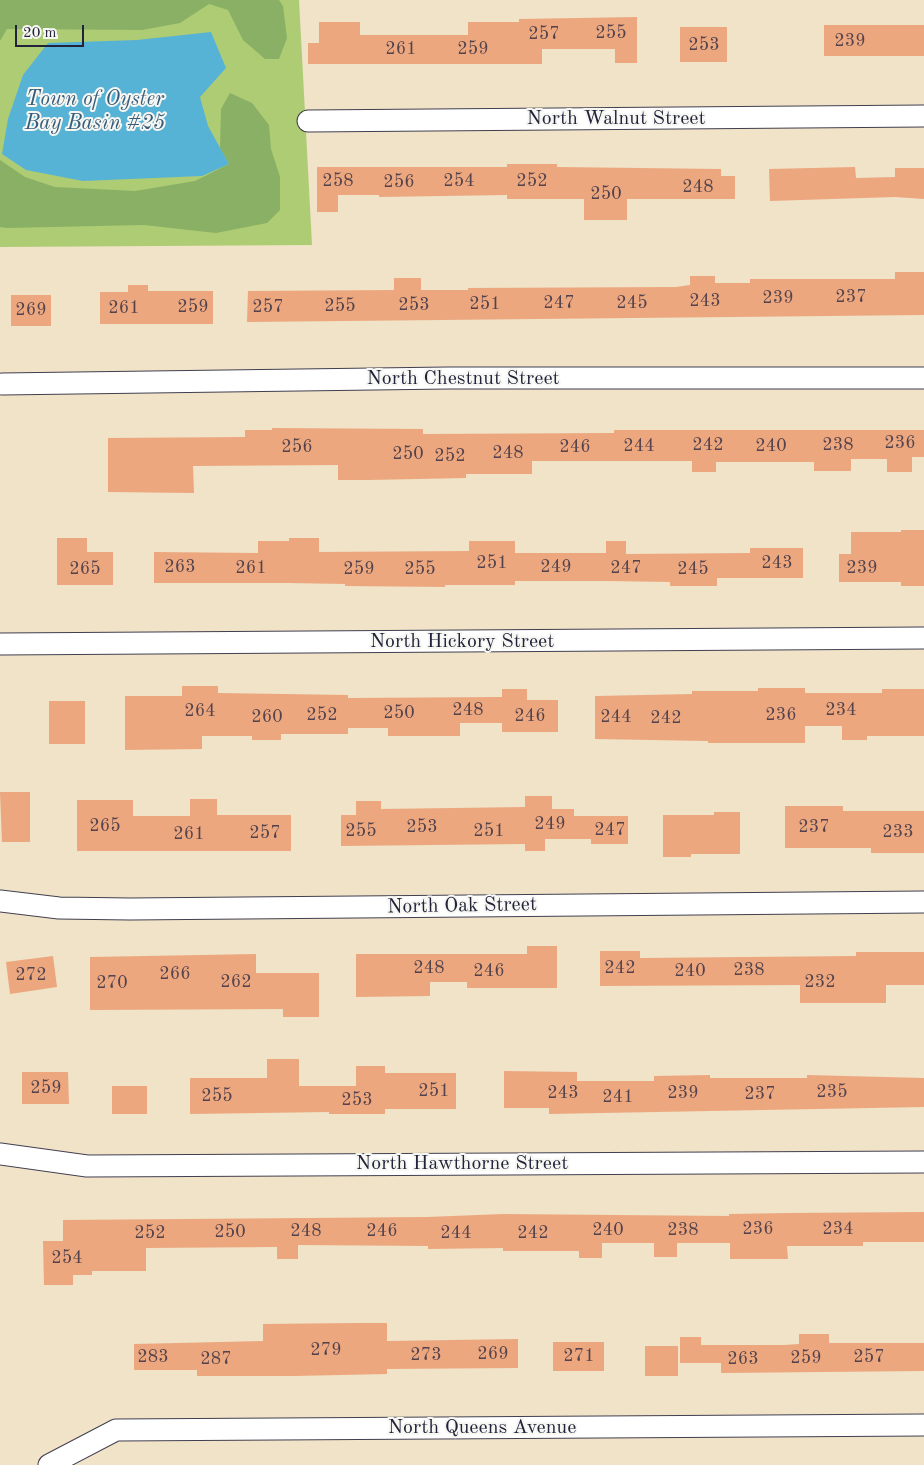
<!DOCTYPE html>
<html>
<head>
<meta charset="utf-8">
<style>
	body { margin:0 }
	#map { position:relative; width:924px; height:1465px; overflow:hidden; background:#f0e3c7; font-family:"Old Standard TT",serif }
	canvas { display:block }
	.scale { position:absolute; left:15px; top:25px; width:69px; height:22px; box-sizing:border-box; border:2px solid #22223b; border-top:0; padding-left:6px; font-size:15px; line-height:18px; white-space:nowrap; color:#22223b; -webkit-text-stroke:4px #f6f6f2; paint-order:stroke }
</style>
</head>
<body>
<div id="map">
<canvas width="924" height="1465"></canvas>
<div class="scale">20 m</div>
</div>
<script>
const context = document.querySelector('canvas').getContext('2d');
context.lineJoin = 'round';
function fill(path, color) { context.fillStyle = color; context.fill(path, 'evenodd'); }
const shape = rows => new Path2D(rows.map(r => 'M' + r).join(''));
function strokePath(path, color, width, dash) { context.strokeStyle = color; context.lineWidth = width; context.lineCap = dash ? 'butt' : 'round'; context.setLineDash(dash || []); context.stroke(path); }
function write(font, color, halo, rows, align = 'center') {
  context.font = font + ' "Old Standard TT",serif'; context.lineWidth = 4; context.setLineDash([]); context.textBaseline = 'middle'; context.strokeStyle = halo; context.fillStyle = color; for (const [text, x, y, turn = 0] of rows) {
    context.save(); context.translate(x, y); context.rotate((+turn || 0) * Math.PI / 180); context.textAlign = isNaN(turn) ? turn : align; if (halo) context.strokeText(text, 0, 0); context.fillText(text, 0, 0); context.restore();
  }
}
fill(shape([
	[0,0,299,0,312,245,0,247]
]), '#adcc73');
fill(shape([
	[0,0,279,0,283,6,287,38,279,59,265,59,243,40,228,10,209,4,180,23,142,30,7,29,0,41],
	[230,93,252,103,269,125,271,149,280,177,280,210,267,223,216,233,144,225,6,228,0,227,0,160,25,177,55,187,135,191,195,181,229,164,220,148,221,109]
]), '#8ab065');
fill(shape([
	[211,32,226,68,200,97,208,126,229,164,202,176,83,181,26,170,2,154,8,119,23,75,48,43,137,40]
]), '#57b3d5');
fill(shape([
	[637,17,637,63,615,63,615,49,542,49,542,64,308,64,308,43,319,43,319,22,360,22,360,35,468,35,468,22,519,22,519,19],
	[824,25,924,25,924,56,824,56],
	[680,27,727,27,727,62,680,62],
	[507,164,557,164,557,167,721,169,721,176,735,176,735,199,627,199,627,220,584,220,584,199,507,199,507,195,379,197,379,195,338,195,338,212,317,212,317,167,507,167],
	[855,167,856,178,895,177,895,168,924,168,924,199,895,197,770,201,769,169],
	[895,272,924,272,924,315,247,322,248,291,394,290,394,278,421,278,421,290,468,290,468,288,676,287,690,285,690,276,715,276,715,283,750,283,750,279,895,279],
	[128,285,148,285,148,291,213,291,213,324,100,324,100,292,128,292],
	[11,295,51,295,51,326,11,326],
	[272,428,423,429,423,434,614,433,614,430,924,430,924,457,912,457,912,472,887,472,887,459,851,459,851,471,814,471,814,462,716,462,716,472,692,472,692,461,532,461,532,474,466,474,466,478,369,480,338,480,338,465,193,466,194,493,108,492,108,438,245,437,245,430,272,430],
	[901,530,924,530,924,586,901,586,901,582,839,582,839,554,851,554,851,532,901,532],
	[57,538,87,538,87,552,113,552,113,585,57,585],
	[289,538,319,538,319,552,469,551,469,541,515,541,515,553,606,553,606,541,626,541,626,554,750,553,750,548,803,548,803,578,717,578,717,586,670,586,670,582,606,581,515,581,515,585,445,585,445,587,345,586,345,584,289,583,154,583,154,552,258,553,258,541,289,541],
	[182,686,218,686,218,693,348,695,348,698,502,697,502,689,527,689,527,700,558,700,558,732,502,732,502,723,460,723,460,736,388,736,388,728,348,728,348,734,281,734,281,740,252,740,252,736,202,736,202,749,125,750,125,696,182,696],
	[758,688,805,688,805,693,882,693,882,689,924,689,924,736,867,736,867,740,842,740,842,726,805,726,805,743,708,743,708,741,595,739,595,696,692,694,692,691,758,691],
	[49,701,85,701,85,744,49,744],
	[0,792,30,792,30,842,2,842],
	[525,796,552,796,552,809,574,809,574,816,628,816,628,844,591,844,591,839,545,839,545,851,525,851,525,844,341,846,341,815,356,815,356,801,381,801,381,809,525,807],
	[190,799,217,799,217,815,291,815,291,851,77,851,77,800,133,800,133,816,190,816],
	[785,806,843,806,843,811,924,811,924,853,871,853,871,848,785,848],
	[714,812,740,812,740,854,691,854,691,857,663,857,663,815,714,815],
	[527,946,557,946,557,988,467,988,467,982,430,982,430,996,356,997,356,954,527,954],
	[600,951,640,951,640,958,856,956,856,952,924,952,924,985,886,985,886,1003,800,1003,800,985,600,986],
	[256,954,256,973,319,973,319,1017,283,1017,283,1009,90,1010,90,957],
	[53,956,57,987,10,994,6,962],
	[267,1059,299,1059,299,1086,356,1086,356,1066,385,1066,385,1073,456,1073,456,1109,385,1109,385,1114,329,1114,329,1112,190,1114,190,1078,267,1078],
	[504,1071,577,1072,577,1081,654,1081,654,1076,710,1075,710,1078,807,1078,807,1075,924,1078,924,1107,549,1114,549,1108,504,1108],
	[22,1072,68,1072,69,1104,22,1104],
	[112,1086,147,1086,147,1114,112,1114],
	[924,1212,924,1242,863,1242,863,1246,787,1246,788,1259,730,1259,730,1243,677,1243,677,1257,654,1257,654,1243,602,1243,602,1258,579,1258,579,1251,503,1251,503,1248,428,1249,428,1246,298,1245,298,1259,277,1259,277,1247,146,1248,146,1271,92,1271,92,1275,73,1275,73,1285,44,1285,43,1241,63,1241,63,1220,427,1217,503,1214,729,1216,729,1214,787,1213],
	[358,1323,387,1323,387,1341,518,1339,518,1368,387,1369,387,1374,294,1376,197,1376,197,1370,134,1370,134,1344,263,1341,263,1324],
	[799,1334,829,1334,829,1343,924,1343,924,1371,721,1373,721,1363,680,1363,680,1337,701,1337,701,1345,784,1345,799,1344],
	[553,1342,604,1342,604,1371,553,1371],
	[645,1346,678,1346,678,1376,645,1376]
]), '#eca77f');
const street = shape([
	[308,121,924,116],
	[2,384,448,378,924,378],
	[0,644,924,638],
	[0,901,59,908,130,909,924,902],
	[0,1154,87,1166,924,1162],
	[49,1465,116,1430,924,1425]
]);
strokePath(street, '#413f50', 23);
strokePath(street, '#fff', 21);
write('18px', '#54434c', null, [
	["255",611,33],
	["257",544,34],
	["239",850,41],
	["253",704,45],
	["261",401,49],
	["259",473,49],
	["258",338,181],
	["254",459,181],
	["252",532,181],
	["256",399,182],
	["248",698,187],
	["250",606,194],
	["237",851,297],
	["239",778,298],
	["243",705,301],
	["247",559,303],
	["245",632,303],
	["251",485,304],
	["253",414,305],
	["255",340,306],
	["259",193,307],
	["257",268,307],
	["261",124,308],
	["269",31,310],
	["236",900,443],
	["242",708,445],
	["238",838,445],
	["244",639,446],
	["240",771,446],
	["256",297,447],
	["246",575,447],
	["248",508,453],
	["250",408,454],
	["252",450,456],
	["251",492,563],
	["243",777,563],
	["263",180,567],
	["249",556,567],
	["261",251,568],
	["247",626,568],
	["239",862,568],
	["265",85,569],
	["259",359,569],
	["255",420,569],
	["245",693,569],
	["248",468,710],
	["234",841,710],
	["264",200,711],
	["250",399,713],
	["252",322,715],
	["236",781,715],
	["246",530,716],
	["260",267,717],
	["244",616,717],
	["242",666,718],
	["249",550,824],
	["265",105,826],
	["253",422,827],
	["237",814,827],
	["247",610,830],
	["255",361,831],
	["251",489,831],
	["233",898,832],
	["257",265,833],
	["261",189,834],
	["248",429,968],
	["242",620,968],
	["238",749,970],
	["246",489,971],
	["240",690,971],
	["266",175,974],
	["272",31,975],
	["262",236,982],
	["232",820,982],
	["270",112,983],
	["259",46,1088],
	["251",434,1091],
	["235",832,1092],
	["243",563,1093],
	["239",683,1093],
	["237",760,1094],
	["255",217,1096],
	["241",618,1097],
	["253",357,1100],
	["236",758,1229],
	["234",838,1229],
	["240",608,1230],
	["238",683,1230],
	["248",306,1231],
	["246",382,1231],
	["250",230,1232],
	["252",150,1233],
	["244",456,1233],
	["242",533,1233],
	["254",67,1258],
	["279",326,1350],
	["269",493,1354],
	["273",426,1355],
	["271",579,1356],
	["283",153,1357],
	["257",869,1357],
	["259",806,1358],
	["287",216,1359],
	["263",743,1359]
]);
write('20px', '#22223b', '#f6f6f2', [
	["North Walnut Street",616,119],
	["North Chestnut Street",463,379],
	["North Hickory Street",462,642],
	["North Oak Street",462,906,-1],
	["North Hawthorne Street",462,1164],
	["North Queens Avenue",482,1428]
]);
write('italic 21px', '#375c79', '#f6f6f2', [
	["Town of Oyster",95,99],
	["Bay Basin #25",95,123]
]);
</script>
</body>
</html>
